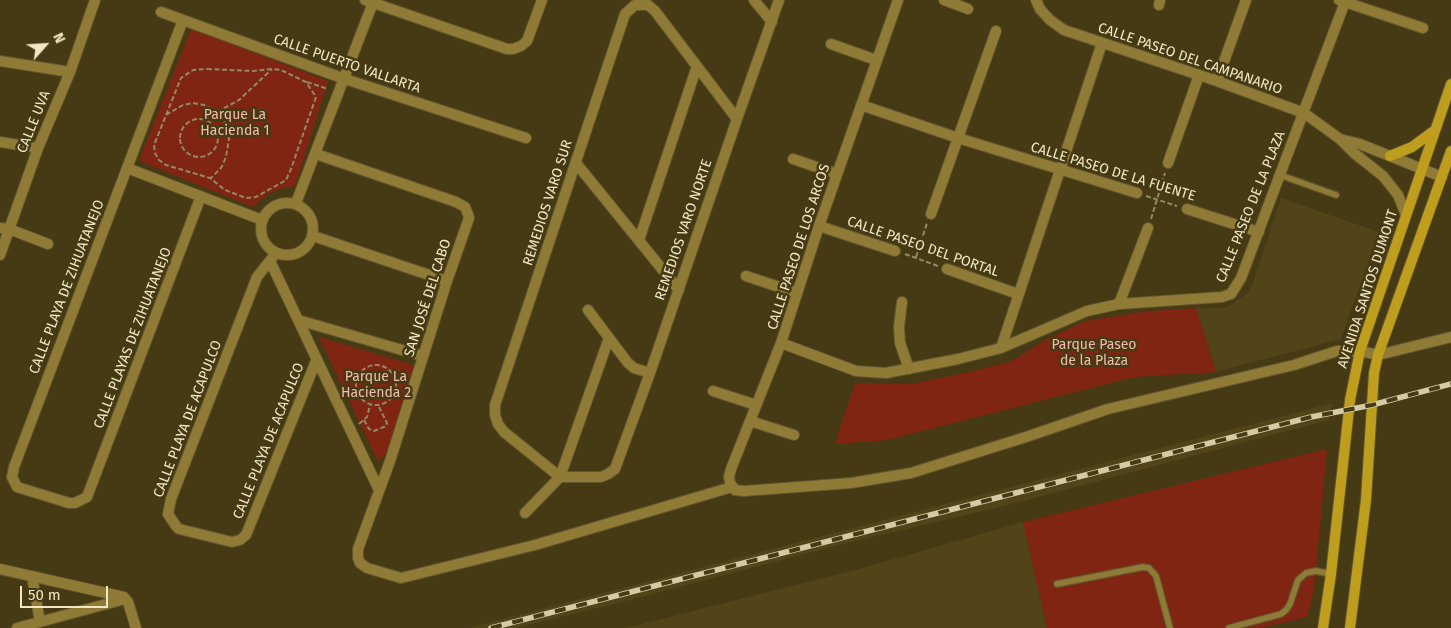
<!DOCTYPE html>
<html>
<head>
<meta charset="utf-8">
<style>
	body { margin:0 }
	#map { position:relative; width:1451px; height:628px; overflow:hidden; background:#453a13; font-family:"Fira Sans",sans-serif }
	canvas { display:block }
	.north { position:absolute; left:20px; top:20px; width:50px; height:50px; -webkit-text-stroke:4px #453a13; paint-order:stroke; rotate:64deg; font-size:14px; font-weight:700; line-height:20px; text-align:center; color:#f1e7c3 }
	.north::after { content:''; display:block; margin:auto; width:18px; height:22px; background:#f1e7c3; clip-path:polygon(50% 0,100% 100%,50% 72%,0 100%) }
	.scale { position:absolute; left:20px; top:586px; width:88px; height:22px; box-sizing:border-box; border:2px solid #f1e7c3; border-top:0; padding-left:6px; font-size:15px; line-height:18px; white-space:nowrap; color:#f1e7c3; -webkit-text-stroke:4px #453a13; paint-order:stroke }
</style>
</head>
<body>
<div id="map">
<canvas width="1451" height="628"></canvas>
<div class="north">N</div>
<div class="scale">50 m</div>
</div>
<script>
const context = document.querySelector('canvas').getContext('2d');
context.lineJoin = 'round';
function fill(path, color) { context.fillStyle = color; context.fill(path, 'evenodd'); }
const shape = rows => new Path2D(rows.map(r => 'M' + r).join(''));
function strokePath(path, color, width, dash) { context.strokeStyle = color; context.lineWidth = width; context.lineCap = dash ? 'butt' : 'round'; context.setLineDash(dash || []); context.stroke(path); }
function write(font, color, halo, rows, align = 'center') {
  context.font = font + ' "Fira Sans",sans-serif'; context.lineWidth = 5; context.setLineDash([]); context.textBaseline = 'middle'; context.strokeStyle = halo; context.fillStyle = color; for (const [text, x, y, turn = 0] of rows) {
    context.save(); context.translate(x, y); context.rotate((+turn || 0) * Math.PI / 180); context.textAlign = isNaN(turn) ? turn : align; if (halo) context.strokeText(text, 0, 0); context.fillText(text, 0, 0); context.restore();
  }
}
fill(shape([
	[1281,198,1379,232,1341,339,1216,372,1196,308,1225,308,1233,304,1250,291],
	[1333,403,1329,420,1008,505,831,547,638,598,516,628,469,628],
	[1023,522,1047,628,626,628,859,569]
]), '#504418');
fill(shape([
	[191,29,328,81,295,186,279,189,268,194,253,207,139,161],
	[1196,308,1216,372,1134,377,887,440,835,444,855,383,911,384,965,373,1012,361,1045,340,1085,321,1149,311],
	[319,337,414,365,386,454,378,461],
	[1327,449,1314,590,1307,617,1260,628,1047,628,1023,522]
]), '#802512');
const lane = shape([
	[1280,175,1336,195],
	[1057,584,1143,567,1149,568,1156,576,1170,628],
	[1229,628,1281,614,1286,610,1290,604,1298,580,1306,573,1316,571,1331,574]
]);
const street = shape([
	[365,0,507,49,513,49,521,46,527,41,542,0],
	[754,0,772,22],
	[898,0,819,226,781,343,731,469,729,477,730,483,735,490,744,491,851,483,911,473,1026,437,1108,409,1294,365,1337,351,1360,351,1378,355,1451,337],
	[944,0,968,9],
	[1036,0,1040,9,1050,20,1064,30,1217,81,1304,113,1340,139,1354,153,1383,176,1398,195,1406,215],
	[1339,0,1423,28],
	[1159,5,1160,0],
	[161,12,342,78,526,138],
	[183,20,14,467,12,477,17,487,69,503,75,503,87,497,201,196],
	[831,44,876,60],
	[0,61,70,72],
	[1217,81,1246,0],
	[861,105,958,138,1137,193],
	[737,119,655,11,648,5,635,5,625,14,495,405,495,415,498,424,504,432,560,477,601,477,608,474,615,469,650,373,737,119,779,0],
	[1340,139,1360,144,1442,177],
	[0,142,38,148],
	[316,154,456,202,465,207,468,214,469,218,447,281,390,461,358,549,358,558,360,563,367,568,401,578,535,545,732,487],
	[793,159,837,174],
	[576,163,679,290],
	[1168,163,1199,75],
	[127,168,262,220],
	'261 229a26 26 0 1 1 52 0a26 26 0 1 1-52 0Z',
	[296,203,374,0],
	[1187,209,1259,232],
	[931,214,996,31],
	[819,226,895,251],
	[0,228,9,229,48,244],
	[313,236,447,281],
	[639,240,697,66],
	[276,253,257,277,171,499,168,514,176,526,179,529,232,542,240,540,246,535,316,361],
	[0,255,38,148,70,72,95,0],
	[270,261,379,490],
	[947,269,1018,294],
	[746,276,797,293],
	[902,302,899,327,900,343,909,369],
	[1119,304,1148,228],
	[588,310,628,363,634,368,650,373],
	[298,320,423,356],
	[781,343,856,371,886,373,958,359,1001,348,1087,311,1119,304,1222,297,1231,294,1241,278,1345,2],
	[1001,348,1102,43],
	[713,391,756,405],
	[750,421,794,435],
	[525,513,560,477,609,338],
	[0,569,124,597,128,602,136,628],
	[32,576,40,622],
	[17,628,125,599]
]);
const secondary = shape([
	[1390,156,1412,147,1435,130],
	[1323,628,1331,574,1350,400,1360,351,1451,84],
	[1350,628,1366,500,1374,373,1378,355,1451,151]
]);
strokePath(lane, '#61562f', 8);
strokePath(street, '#61562f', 12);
strokePath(secondary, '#61562f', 12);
strokePath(shape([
	[207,69,253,71,272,69,281,70,306,82,316,97,291,169,286,180,256,197,246,198,225,190,210,178,166,165,159,160,155,153,154,145,181,78,193,70,207,69],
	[307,82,328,89],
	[166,115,183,105,193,103,204,105,212,109,225,123,229,139,226,157,221,168,211,178],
	[204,119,239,100,272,69],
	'180 138a19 19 0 1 1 38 0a19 19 0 1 1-38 0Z',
	[1146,196,1177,206],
	[1151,219,1165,173],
	[905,254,938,266],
	[916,257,927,223],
	'356 385a20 20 0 1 1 40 0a20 20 0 1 1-40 0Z',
	[364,420,369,429,374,431,386,426,387,423,379,407],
	[359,424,367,417,370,405]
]), '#938963', 2, [5, 2.5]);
strokePath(lane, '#8f7b36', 5.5);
strokePath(street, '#8f7b36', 10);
strokePath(secondary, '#be9e1c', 10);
const rail = shape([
	[491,628,1311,417,1372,405,1451,384]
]);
strokePath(rail, '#d4caa5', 5.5);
strokePath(rail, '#453a13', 4, [11]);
write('14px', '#f1e7c3', '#453a13', [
	["CALLE PASEO DEL CAMPANARIO",1190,59,19],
	["CALLE PUERTO VALLARTA",347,64,19],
	["CALLE UVA",34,122,-68],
	["CALLE PASEO DE LA FUENTE",1113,172,17],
	["REMEDIOS VARO SUR",548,203,-72],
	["CALLE PASEO DE LA PLAZA",1251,207,-68],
	["REMEDIOS VARO NORTE",684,230,-71],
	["CALLE PASEO DE LOS ARCOS",799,247,-72],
	["CALLE PASEO DEL PORTAL",923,247,19],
	["CALLE PLAYA DE ZIHUATANEJO",67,287,-69],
	["AVENIDA SANTOS DUMONT",1368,289,-72],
	["SAN JOSÉ DEL CABO",428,298,-72],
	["CALLE PLAYAS DE ZIHUATANEJO",133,338,-69],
	["CALLE PLAYA DE ACAPULCO",188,419,-69],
	["CALLE PLAYA DE ACAPULCO",269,441,-68]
]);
write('14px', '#f4bbad', '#453a13', [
	["Parque La",235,115],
	["Hacienda 1",235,131],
	["Parque Paseo",1094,345],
	["de la Plaza",1094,361],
	["Parque La",376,377],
	["Hacienda 2",376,393]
]);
</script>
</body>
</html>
